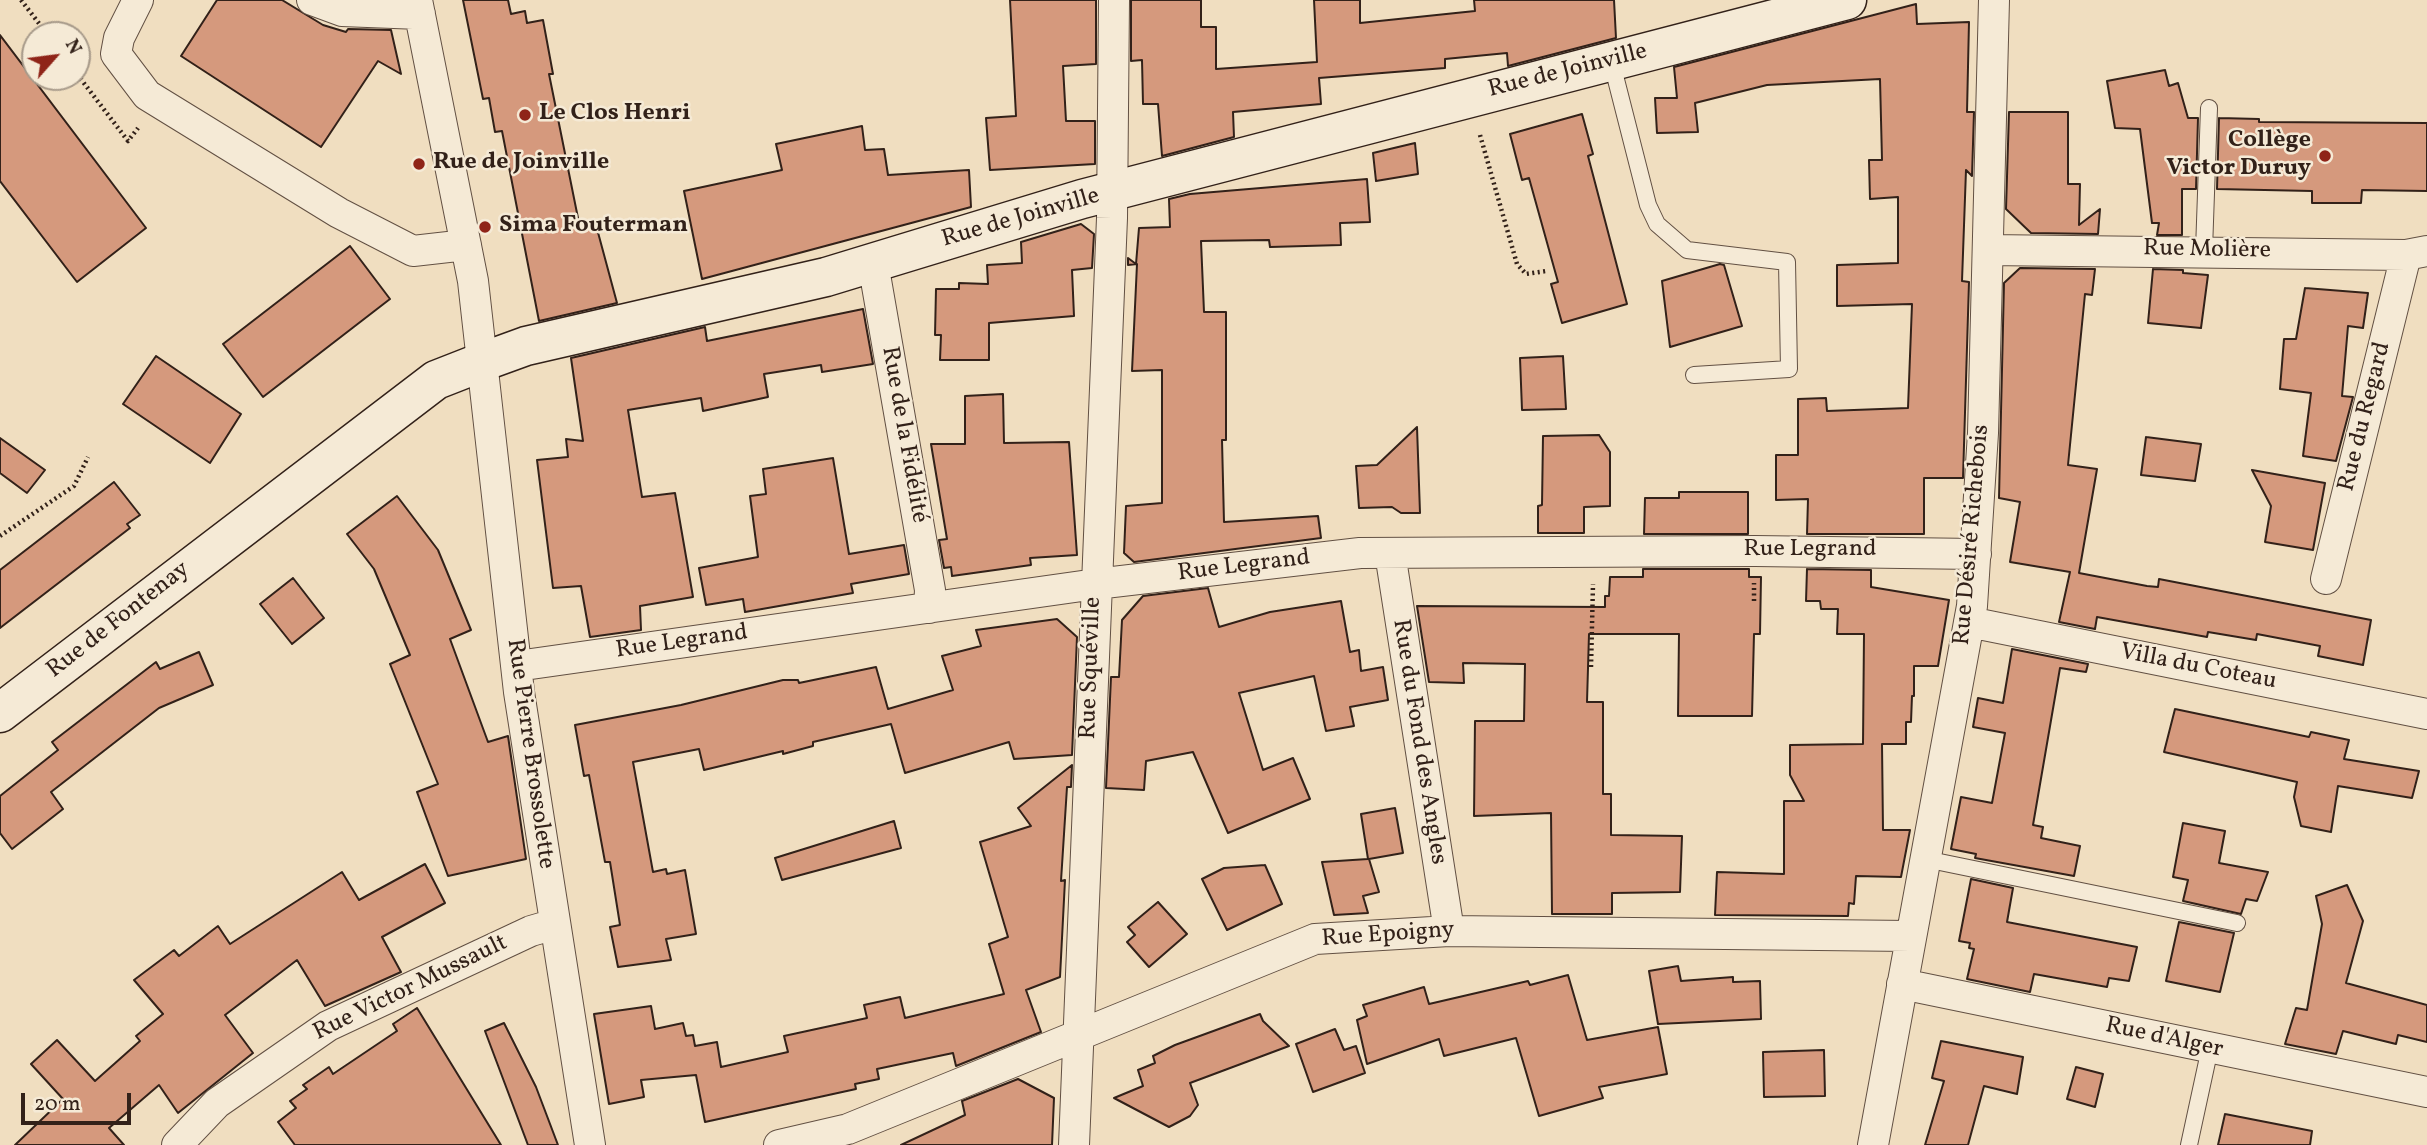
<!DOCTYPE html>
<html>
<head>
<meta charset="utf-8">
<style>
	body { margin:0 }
	#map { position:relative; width:2427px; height:1145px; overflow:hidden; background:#f0dec0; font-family:Vollkorn,serif }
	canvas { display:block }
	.north { position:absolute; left:21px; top:21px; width:70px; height:70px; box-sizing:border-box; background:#f5ead6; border:2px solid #a79a8a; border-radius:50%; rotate:62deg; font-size:19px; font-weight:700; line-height:28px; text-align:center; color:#322119 }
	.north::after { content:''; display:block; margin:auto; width:24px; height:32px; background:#8f2418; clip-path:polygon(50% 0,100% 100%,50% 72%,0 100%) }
	.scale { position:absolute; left:21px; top:1093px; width:110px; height:32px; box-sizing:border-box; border:4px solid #322119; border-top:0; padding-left:9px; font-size:21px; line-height:24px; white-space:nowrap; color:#322119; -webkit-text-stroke:5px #f5ead6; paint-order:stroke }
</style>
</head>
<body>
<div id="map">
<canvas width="2427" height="1145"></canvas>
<div class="north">N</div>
<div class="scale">20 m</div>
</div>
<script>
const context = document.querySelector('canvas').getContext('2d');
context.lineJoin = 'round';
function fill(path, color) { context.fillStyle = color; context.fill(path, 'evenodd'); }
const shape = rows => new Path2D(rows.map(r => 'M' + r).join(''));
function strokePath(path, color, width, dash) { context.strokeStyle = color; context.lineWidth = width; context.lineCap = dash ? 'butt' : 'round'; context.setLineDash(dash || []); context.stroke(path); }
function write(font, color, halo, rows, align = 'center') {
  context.font = font + ' Vollkorn,serif'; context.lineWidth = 5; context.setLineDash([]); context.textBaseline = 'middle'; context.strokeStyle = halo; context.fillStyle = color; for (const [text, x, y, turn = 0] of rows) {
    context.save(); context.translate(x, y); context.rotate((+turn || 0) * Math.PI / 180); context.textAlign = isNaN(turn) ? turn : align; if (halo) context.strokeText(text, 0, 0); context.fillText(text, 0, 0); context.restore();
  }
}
const building = shape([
	[217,0,282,0,323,25,346,32,348,29,391,30,401,74,378,61,321,147,181,56,217,0],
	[463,0,508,0,511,14,525,11,527,23,543,20,553,74,549,74,580,228,596,225,617,303,539,321,502,131,495,132,489,98,483,99,463,0],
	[1010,0,1096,0,1096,64,1063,66,1066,121,1095,121,1095,164,990,170,986,118,1016,116,1010,0],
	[1131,0,1201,0,1201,27,1216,27,1216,69,1317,62,1314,0,1360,0,1360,23,1475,11,1474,0,1614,0,1616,38,1508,66,1507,53,1445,59,1445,68,1319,78,1321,104,1233,112,1234,137,1162,156,1158,104,1143,104,1142,60,1131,61,1131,0],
	[1916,4,1917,24,1969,22,1967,112,1974,112,1972,176,1966,170,1962,281,1969,282,1963,478,1924,478,1924,534,1807,534,1808,499,1776,500,1776,455,1798,455,1798,399,1826,398,1827,411,1908,408,1912,304,1837,306,1837,265,1898,263,1898,197,1870,199,1869,160,1882,160,1880,79,1767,85,1695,103,1698,132,1657,133,1655,98,1677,98,1674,67,1916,4],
	[0,35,146,228,77,282,0,181,0,35],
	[2165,70,2169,86,2178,83,2188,118,2198,118,2196,189,2182,189,2182,235,2157,235,2159,223,2152,223,2140,129,2115,128,2107,81,2165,70],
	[2009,112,2068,112,2068,184,2080,184,2079,225,2100,209,2098,234,2031,233,2006,209,2009,112],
	[1582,114,1593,154,1588,156,1627,304,1562,323,1551,284,1558,282,1529,178,1522,180,1510,134,1582,114],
	[2219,118,2259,119,2259,122,2427,123,2427,191,2362,190,2361,203,2312,203,2312,191,2217,189,2219,118],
	[862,126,865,150,884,149,888,175,969,170,971,207,702,279,684,191,782,170,776,144,862,126],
	[1415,143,1418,174,1376,181,1373,153,1415,143],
	[1367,179,1370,222,1340,223,1341,245,1270,247,1269,240,1201,241,1204,312,1226,312,1226,440,1222,440,1224,522,1318,516,1321,538,1134,562,1124,553,1126,506,1162,503,1162,370,1132,371,1137,264,1128,265,1128,258,1136,264,1139,228,1170,227,1169,199,1190,194,1367,179],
	[1081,224,1094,234,1092,268,1072,270,1074,316,989,323,989,360,940,360,941,335,935,335,936,289,959,289,959,283,988,284,987,265,1022,263,1021,242,1081,224],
	[350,246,390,299,263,397,223,344,350,246],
	[1720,264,1724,265,1742,326,1670,347,1662,281,1720,264],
	[2020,268,2095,269,2092,295,2085,294,2068,465,2097,469,2079,573,2147,586,2158,587,2159,579,2371,620,2363,665,2318,656,2320,646,2257,634,2256,640,2208,632,2207,637,2097,617,2095,629,2059,622,2070,572,2010,562,2020,502,1999,498,2004,283,2020,268],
	[2153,269,2183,270,2183,273,2208,275,2201,328,2148,323,2153,269],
	[2305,288,2368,293,2363,328,2348,326,2342,396,2353,397,2336,461,2303,456,2311,393,2280,389,2284,339,2296,339,2305,288],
	[863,309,873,364,822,372,821,365,764,374,768,397,703,411,701,398,628,410,642,497,675,493,693,597,640,606,641,630,590,637,581,586,553,588,537,460,568,457,566,439,583,441,571,358,705,327,707,341,863,309],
	[156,356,241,414,210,463,123,404,156,356],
	[1563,356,1566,409,1522,410,1520,358,1563,356],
	[1003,394,1004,443,1069,442,1077,555,1030,558,1031,565,952,576,951,567,944,568,939,540,947,539,931,444,965,444,965,396,1003,394],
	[1417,427,1420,513,1401,513,1392,507,1359,508,1356,466,1377,465,1417,427],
	[1599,435,1610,452,1610,506,1584,507,1584,533,1538,533,1538,506,1542,505,1543,436,1599,435],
	[2146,437,2201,444,2195,481,2141,475,2146,437],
	[0,438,45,470,27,493,0,473,0,438],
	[833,458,849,554,904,545,909,574,851,584,853,593,745,612,743,599,706,605,699,568,758,557,750,496,766,494,763,469,833,458],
	[2252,470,2325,483,2313,550,2265,542,2271,506,2252,470],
	[114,482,140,515,127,524,130,528,0,628,0,570,114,482],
	[1679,492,1748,492,1748,534,1644,534,1645,498,1679,498,1679,492],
	[397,496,438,550,471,630,450,639,488,742,508,736,526,859,448,876,417,792,438,784,390,664,410,655,374,569,347,534,397,496],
	[1643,569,1749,569,1749,577,1761,577,1760,634,1754,634,1752,716,1678,716,1679,634,1589,634,1587,702,1603,702,1603,794,1611,794,1611,835,1682,836,1680,892,1612,893,1612,914,1552,914,1551,813,1474,816,1475,721,1524,721,1525,664,1463,663,1464,683,1429,682,1417,606,1605,607,1605,596,1609,596,1610,577,1643,577,1643,569],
	[1807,569,1871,570,1871,587,1949,600,1938,666,1914,666,1914,696,1912,696,1911,722,1906,722,1906,744,1882,744,1883,830,1910,830,1901,877,1856,876,1854,904,1849,903,1848,916,1715,915,1717,872,1784,874,1784,801,1804,801,1790,775,1790,745,1863,744,1864,634,1837,634,1838,609,1821,609,1820,601,1806,601,1807,569],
	[293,578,324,618,292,644,260,604,293,578],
	[1208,588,1219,627,1270,612,1341,601,1350,652,1359,650,1361,671,1383,667,1388,700,1350,707,1354,726,1326,731,1314,676,1239,693,1263,770,1293,758,1310,799,1228,833,1193,752,1146,761,1144,790,1106,788,1111,677,1119,677,1122,620,1143,596,1208,588],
	[1057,619,1077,637,1072,755,1014,759,1009,742,905,773,891,724,813,742,813,746,783,754,783,751,704,770,699,749,633,762,653,872,666,869,667,874,685,870,696,934,666,939,671,960,618,967,610,927,620,925,610,862,605,862,589,775,584,776,575,725,681,705,783,680,798,680,799,683,876,667,888,709,953,690,942,656,981,646,976,630,1057,619],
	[2012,649,2088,664,2086,672,2060,668,2033,825,2043,827,2041,838,2080,846,2074,876,1975,858,1976,854,1951,849,1961,797,1992,803,2005,733,1973,727,1978,698,2003,703,2012,649],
	[199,652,213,685,159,708,51,792,63,809,12,849,0,833,0,796,58,750,52,742,156,662,160,669,199,652],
	[2175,709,2309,737,2311,732,2349,740,2344,759,2419,771,2412,798,2338,786,2331,832,2301,826,2294,797,2297,782,2164,752,2175,709],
	[1072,765,1071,787,1067,787,1061,881,1065,880,1060,977,1026,990,1041,1032,956,1066,953,1053,877,1069,879,1079,855,1084,856,1089,705,1122,696,1075,641,1080,644,1097,609,1104,594,1014,651,1006,655,1029,683,1023,686,1036,693,1035,695,1046,717,1042,721,1067,788,1052,784,1036,867,1018,864,1005,900,997,905,1018,1004,994,989,944,1008,937,980,842,1031,826,1018,808,1072,765],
	[1395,808,1403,853,1369,859,1379,892,1363,896,1368,913,1334,915,1322,862,1368,859,1361,814,1395,808],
	[894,821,901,848,782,880,775,858,894,821],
	[2183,823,2225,831,2219,863,2268,872,2257,901,2246,899,2241,914,2183,901,2188,880,2173,877,2183,823],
	[425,864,445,903,382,937,401,972,325,1006,297,960,225,1015,253,1053,178,1113,159,1085,109,1128,124,1145,15,1145,63,1099,31,1064,57,1040,95,1081,140,1041,136,1036,163,1014,134,980,174,950,179,956,218,926,230,944,342,872,359,900,425,864],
	[1265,865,1282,904,1227,930,1202,879,1224,868,1265,865],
	[1971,879,2013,888,2007,922,2137,947,2129,981,2109,978,2107,987,2034,974,2030,992,1967,979,1974,949,1969,948,1970,943,1959,941,1971,879],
	[2347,885,2363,921,2346,983,2427,1005,2427,1042,2398,1035,2396,1044,2343,1031,2336,1054,2285,1044,2296,1008,2307,1010,2322,924,2316,896,2347,885],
	[1158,902,1187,934,1149,967,1127,942,1135,935,1128,927,1158,902],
	[2179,922,2234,933,2220,992,2166,981,2179,922],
	[1678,966,1681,981,1733,977,1733,982,1760,981,1761,1019,1658,1024,1649,971,1678,966],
	[1568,975,1587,1040,1658,1027,1667,1074,1599,1087,1603,1098,1539,1116,1516,1038,1444,1056,1439,1039,1367,1064,1357,1020,1367,1016,1363,1005,1424,987,1429,1004,1528,981,1530,985,1568,975],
	[417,1008,501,1145,295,1145,278,1122,296,1108,290,1101,307,1089,303,1085,329,1067,333,1074,397,1031,393,1024,417,1008],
	[1260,1014,1263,1021,1289,1046,1190,1083,1198,1105,1190,1116,1169,1127,1114,1098,1143,1086,1138,1070,1155,1063,1153,1056,1175,1045,1260,1014],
	[504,1023,536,1087,558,1145,528,1145,485,1031,504,1023],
	[1335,1029,1344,1050,1356,1046,1365,1073,1313,1092,1296,1044,1335,1029],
	[1941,1041,2023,1057,2017,1094,1984,1086,1968,1145,1925,1145,1944,1081,1932,1078,1941,1041],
	[1824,1050,1825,1096,1764,1097,1763,1052,1824,1050],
	[2076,1067,2103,1074,2095,1107,2067,1099,2076,1067],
	[1018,1079,1054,1098,1052,1145,901,1145,965,1115,962,1101,1018,1079],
	[2225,1114,2312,1131,2310,1145,2218,1145,2225,1114]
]);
fill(building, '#d5997d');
strokePath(building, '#322119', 2);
const lane = shape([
	[1611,60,1648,205,1657,224,1687,250,1787,262,1789,369,1694,375],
	[2204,250,2209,108],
	[1925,859,2237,923],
	[2189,1145,2210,1048]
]);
const street = shape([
	[138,0,119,38,116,54,147,95,339,213,413,251,466,245],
	[312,0,342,11,420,14],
	[417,0,473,281,519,692,590,1145],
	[1988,250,2406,255,2427,251],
	[873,263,930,590,929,608],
	[1390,553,1449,931],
	[2326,579,2406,255],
	[1969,622,2427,714],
	[517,666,1096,584,1360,553,1755,551,1976,554],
	[1902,984,2427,1092],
	[177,1145,217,1103,328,1026,531,931,555,924],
	[779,1145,848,1129,1315,939,1449,931,1910,936],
	[1074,1145,1112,218,1114,0],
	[1873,1145,1972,606,1983,433,1994,0]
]);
const secondary = shape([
	[0,713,436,380,482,362,526,346,826,277,1082,199,1847,0]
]);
strokePath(lane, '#625043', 18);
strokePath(street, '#625043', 32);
strokePath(secondary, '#322119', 41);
strokePath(shape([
	[21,0,48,35],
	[77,74,128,141,138,128],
	[1480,135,1517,264,1526,274,1546,271],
	[0,536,74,486,88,457],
	[1754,601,1754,583],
	[1591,667,1593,584]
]), '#322119', 4.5, [2, 3.5]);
strokePath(lane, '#f5ead6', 16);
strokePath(street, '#f5ead6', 30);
strokePath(secondary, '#f5ead6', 38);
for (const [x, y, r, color] of [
	[525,115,7,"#8f2418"],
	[2325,156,7,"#8f2418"],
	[419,164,7,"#8f2418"],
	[485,227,7,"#8f2418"]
]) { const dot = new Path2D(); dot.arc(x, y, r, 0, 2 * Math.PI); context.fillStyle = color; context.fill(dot); strokePath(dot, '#f5ead6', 2.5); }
write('24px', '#322119', '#f5ead6', [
	["Rue de Joinville",1568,72,-14],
	["Rue de Joinville",1021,219,-16],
	["Rue Molière",2207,251,1],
	["Rue du Regard",2366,417,-76],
	["Rue de la Fidélité",903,435,80],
	["Rue Désiré Richebois",1973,535,-85],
	["Rue Legrand",1810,551],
	["Rue Legrand",1244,567,-7],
	["Rue de Fontenay",119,621,-38],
	["Rue Legrand",682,643,-8],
	["Rue Squéville",1092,668,-88],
	["Villa du Coteau",2198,668,11],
	["Rue du Fond des Angles",1418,742,81],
	["Rue Pierre Brossolette",529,754,82],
	["Rue Epoigny",1388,936,-4],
	["Rue Victor Mussault",411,989,-26],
	["Rue d'Alger",2164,1039,12]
]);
write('bold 24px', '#322119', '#f5ead6', [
	["Le Clos Henri",539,115],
	["Collège",2311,142,"right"],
	["Victor Duruy",2311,170,"right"],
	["Rue de Joinville",433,164],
	["Sima Fouterman",499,227]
], 'left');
</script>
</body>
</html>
